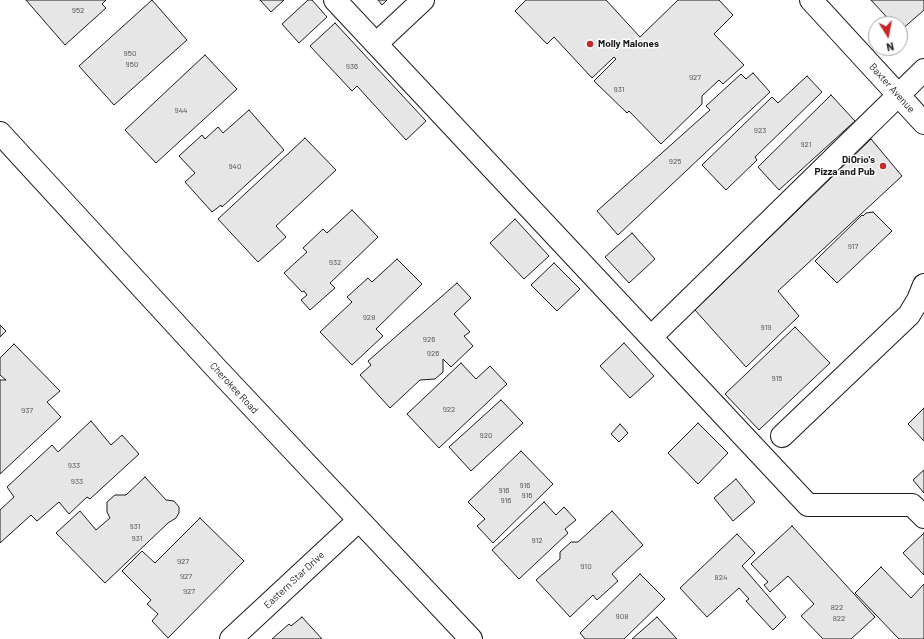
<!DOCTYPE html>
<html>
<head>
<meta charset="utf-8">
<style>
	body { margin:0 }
	#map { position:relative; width:924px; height:639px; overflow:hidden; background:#fff; font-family:Barlow,sans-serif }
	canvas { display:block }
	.north { position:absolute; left:868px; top:16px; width:40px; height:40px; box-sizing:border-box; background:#fff; border:1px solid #a3a3a3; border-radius:50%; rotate:169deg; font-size:11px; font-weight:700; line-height:16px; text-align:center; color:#1a1a1a }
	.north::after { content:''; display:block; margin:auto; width:14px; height:18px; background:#c62828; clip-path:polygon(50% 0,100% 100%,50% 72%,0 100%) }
</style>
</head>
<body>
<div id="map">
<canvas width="924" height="639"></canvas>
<div class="north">N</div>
</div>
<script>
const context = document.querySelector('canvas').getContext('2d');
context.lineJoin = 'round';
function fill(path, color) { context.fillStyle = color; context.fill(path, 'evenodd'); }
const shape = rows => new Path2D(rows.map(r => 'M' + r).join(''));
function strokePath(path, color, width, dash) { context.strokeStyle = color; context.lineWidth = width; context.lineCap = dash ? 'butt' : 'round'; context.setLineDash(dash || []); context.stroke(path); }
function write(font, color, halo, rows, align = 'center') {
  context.font = font + ' Barlow,sans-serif'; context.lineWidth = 3; context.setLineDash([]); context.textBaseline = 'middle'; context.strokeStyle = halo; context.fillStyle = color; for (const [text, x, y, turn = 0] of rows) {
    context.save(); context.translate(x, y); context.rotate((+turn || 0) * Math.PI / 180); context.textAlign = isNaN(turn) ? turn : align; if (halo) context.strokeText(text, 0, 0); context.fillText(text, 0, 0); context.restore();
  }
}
const building = shape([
	[26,0,106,0,102,4,106,8,65,45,26,0],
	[152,0,187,40,114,105,79,66,152,0],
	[260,0,284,0,271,12,260,0],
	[308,0,312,0,327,17,299,43,282,24,308,0],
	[378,0,387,0,382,5,378,0],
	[526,0,606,0,640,37,678,0,719,0,733,15,714,34,744,65,723,84,719,80,702,96,702,104,661,144,629,111,627,113,594,81,616,59,614,57,592,78,554,37,547,44,515,11,526,0],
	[871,0,924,0,924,10,900,31,900,24,893,24,871,0],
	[335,23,426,121,406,140,357,86,352,91,310,46,335,23],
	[205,55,237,89,156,163,125,130,205,55],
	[753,73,770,92,618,235,597,211,710,110,706,106,741,74,746,79,753,73],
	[807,76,822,92,755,157,757,160,726,190,702,165,772,97,778,103,807,76],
	[831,95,855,121,779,190,758,167,831,95],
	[249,110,284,150,222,207,221,205,212,212,185,182,195,173,179,156,202,135,205,139,218,127,223,133,249,110],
	[305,138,336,170,276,226,286,237,258,262,218,219,305,138],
	[871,139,902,176,778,291,799,316,746,367,695,310,871,139],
	[352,210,378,237,330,283,335,288,310,310,301,300,307,295,304,291,302,292,284,273,307,252,303,248,323,229,327,233,352,210],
	[873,212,892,231,837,283,815,261,862,215,863,216,866,213,873,212],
	[515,219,549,256,524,279,490,243,515,219],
	[632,233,655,259,629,283,605,257,632,233],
	[397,259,422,284,376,329,383,336,352,365,320,332,352,302,347,297,368,278,372,282,397,259],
	[554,263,580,289,557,311,531,285,554,263],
	[457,283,471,298,454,314,470,332,464,336,473,346,451,367,443,359,443,372,435,379,420,380,390,408,360,375,371,365,368,361,457,283],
	[0,325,6,331,0,337,0,325],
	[795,327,830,363,759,430,725,394,795,327],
	[624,343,654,376,630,398,600,366,624,343],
	[14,344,60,391,47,402,61,417,0,474,0,380,6,380,0,375,0,358,14,344],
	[461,363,476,379,490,366,507,384,439,448,407,414,461,363],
	[501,400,523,423,471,471,449,447,501,400],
	[924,408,924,441,908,424,924,408],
	[91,421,111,445,122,435,139,454,90,499,87,497,69,514,59,502,37,521,31,515,0,543,0,510,14,497,7,487,52,445,58,452,91,421],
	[698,423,728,453,698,484,668,453,698,423],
	[620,424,628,433,619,442,611,434,620,424],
	[521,451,553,484,493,543,477,526,485,519,468,502,521,451],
	[924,470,924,493,913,480,924,470],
	[145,477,166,500,174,501,179,507,179,513,176,518,168,523,105,583,56,533,80,511,96,530,110,518,107,512,107,502,115,495,126,495,145,477],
	[736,479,755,502,733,521,714,498,736,479],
	[544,502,556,515,564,507,576,520,565,529,568,533,519,579,492,550,544,502],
	[612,511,643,545,612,574,618,581,597,600,593,595,570,617,536,580,560,559,560,552,571,542,578,542,612,511],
	[200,518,244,561,168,638,152,621,158,614,147,604,151,600,122,571,142,551,155,563,200,518],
	[792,526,875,617,851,639,823,639,801,616,814,604,788,576,770,592,764,585,768,582,751,564,792,526],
	[924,533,924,575,903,553,924,533],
	[737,534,755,553,742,566,786,617,773,630,746,601,749,599,739,588,707,617,680,588,737,534],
	[881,567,911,598,924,584,924,639,899,639,855,593,881,567],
	[640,574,665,599,624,639,585,639,580,633,640,574],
	[302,617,322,639,272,639,289,624,291,626,302,617],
	[657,617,677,639,632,639,657,617]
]);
fill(building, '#e6e6e6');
strokePath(building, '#1a1a1a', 1);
const minor = shape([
	[335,0,808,505,912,505,924,517],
	[376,44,423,0],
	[0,133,216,368,471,639],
	[651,337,924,70],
	[782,436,909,315,918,300,924,285],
	[231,639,358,521]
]);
const major = shape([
	[811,0,924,123]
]);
strokePath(minor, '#1a1a1a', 24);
strokePath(major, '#1a1a1a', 24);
strokePath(minor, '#fff', 22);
strokePath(major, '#fff', 22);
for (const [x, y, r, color] of [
	[590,44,4,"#c62828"],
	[883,166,4,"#c62828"]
]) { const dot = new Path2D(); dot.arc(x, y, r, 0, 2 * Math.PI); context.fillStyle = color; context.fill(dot); strokePath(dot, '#fff', 1.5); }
write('8px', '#4d4d4d', null, [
	["952",78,10],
	["950",130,53],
	["950",132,64],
	["936",352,66],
	["927",695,77],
	["931",619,89],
	["944",181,110],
	["923",760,130],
	["921",806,144],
	["925",675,161],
	["940",235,166],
	["917",853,246],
	["932",335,262],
	["928",369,317],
	["919",766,327],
	["926",429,339],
	["926",433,353],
	["915",777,378],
	["922",449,409],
	["937",27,410],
	["920",486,435],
	["933",74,465],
	["933",77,481],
	["916",525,485],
	["916",504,490],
	["916",527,495],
	["916",506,500],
	["931",135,526],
	["931",137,538],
	["912",537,540],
	["927",183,561],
	["910",586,566],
	["927",186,576],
	["824",721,577],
	["927",189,591],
	["822",837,607],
	["908",622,616],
	["822",839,618]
]);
write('bold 10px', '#1a1a1a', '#fff', [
	["Molly Malones",598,44],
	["DiOrio's",875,160,"right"],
	["Pizza and Pub",875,172,"right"]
], 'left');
write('10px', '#1a1a1a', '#fff', [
	["Baxter Avenue",892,88,48],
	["Cherokee Road",234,388,47],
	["Eastern Star Drive",294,580,-43]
]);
</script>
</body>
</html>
